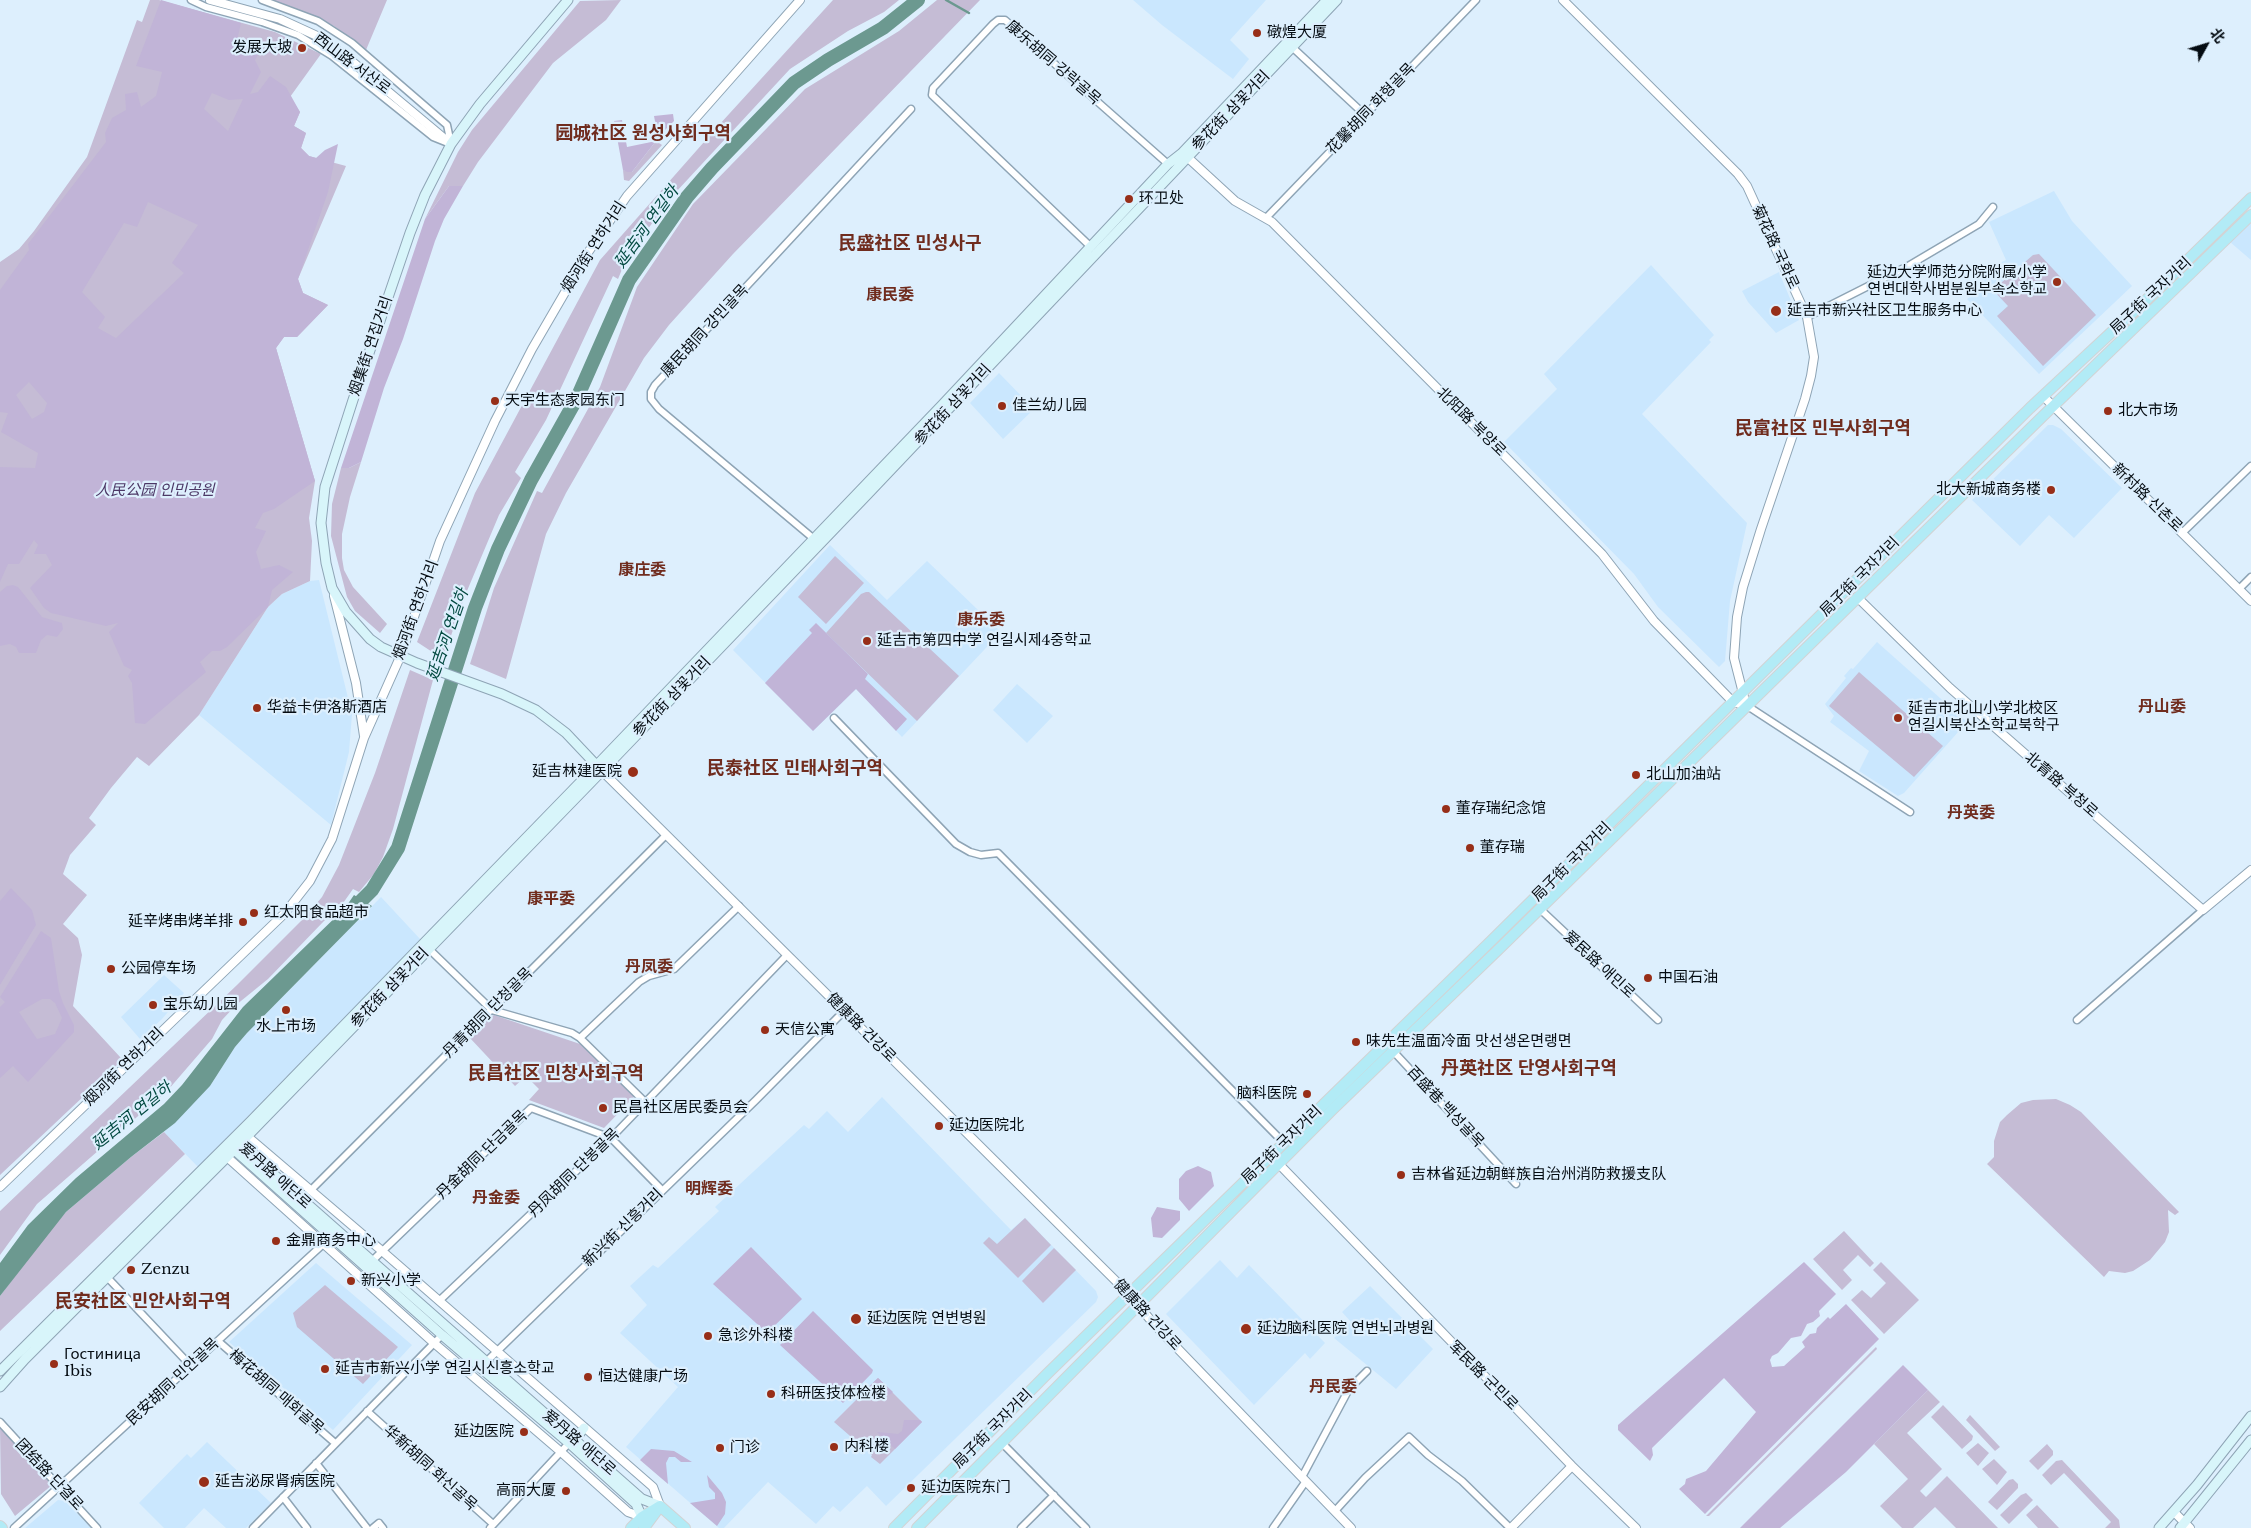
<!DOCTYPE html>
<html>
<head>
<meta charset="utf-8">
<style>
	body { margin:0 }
	#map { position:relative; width:2251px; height:1528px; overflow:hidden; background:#ddeffd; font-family:"Libre Baskerville","Noto Sans SC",serif }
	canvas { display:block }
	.north { position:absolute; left:2181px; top:20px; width:50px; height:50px; -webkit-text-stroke:4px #ddeffd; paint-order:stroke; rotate:51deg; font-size:14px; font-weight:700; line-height:20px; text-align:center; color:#050c12 }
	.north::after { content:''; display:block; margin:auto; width:18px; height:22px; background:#050c12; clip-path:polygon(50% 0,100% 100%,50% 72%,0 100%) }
</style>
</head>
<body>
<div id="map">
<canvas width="2251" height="1528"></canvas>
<div class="north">北</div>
</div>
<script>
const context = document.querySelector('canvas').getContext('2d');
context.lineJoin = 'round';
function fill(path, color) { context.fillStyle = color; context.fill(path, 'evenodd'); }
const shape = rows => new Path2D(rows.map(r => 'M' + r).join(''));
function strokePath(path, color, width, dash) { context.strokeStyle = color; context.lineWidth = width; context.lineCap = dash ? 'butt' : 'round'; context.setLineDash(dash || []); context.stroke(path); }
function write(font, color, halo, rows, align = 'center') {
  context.font = font + ' "Libre Baskerville","Noto Sans SC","Noto Sans KR",serif'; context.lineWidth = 4.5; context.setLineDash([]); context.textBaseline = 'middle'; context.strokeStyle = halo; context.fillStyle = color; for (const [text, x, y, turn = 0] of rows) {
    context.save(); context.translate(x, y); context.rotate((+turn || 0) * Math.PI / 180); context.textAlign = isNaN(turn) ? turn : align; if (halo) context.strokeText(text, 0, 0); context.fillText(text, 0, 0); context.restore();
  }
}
fill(shape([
	[1133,0,1266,0,1230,40,1249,59,1233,79,1162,25],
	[2054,191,2072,221,2132,286,2039,374,1967,299,1986,284,1980,272,2006,260,1989,222],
	[2251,221,2251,260,2230,242],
	[1651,265,1714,335,1709,340,1711,342,1642,414,1747,523,1730,601,1725,661,1719,667,1658,607,1634,574,1504,442,1557,389,1544,374],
	[1779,272,1799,320,1776,333,1748,302,1742,291],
	[999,373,1034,409,1003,439,970,403],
	[2048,425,2053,425,2061,429,2122,488,2074,538,2049,515,2020,546,1972,500],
	[830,545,887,600,927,561,1001,632,902,737,856,689,813,731,733,650],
	[319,580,352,714,349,752,331,825,199,715,268,607,282,594,310,581],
	[1877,642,1967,722,1904,793,1898,796,1859,771,1869,751,1830,722,1834,716,1825,704,1846,678,1844,676,1851,668,1853,669],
	[1017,684,1053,716,1027,743,993,710],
	[381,897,421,940,198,1167,164,1132,210,1086,235,1047,247,1033],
	[164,975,184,993,162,1019,140,1039,121,1017],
	[882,1097,1011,1230,1025,1218,1096,1291,1098,1297,1096,1302,886,1506,867,1486,840,1512,833,1506,816,1524,768,1482,724,1528,719,1528,626,1447,678,1387,620,1333,647,1305,630,1286,653,1265,658,1268,719,1211,715,1207,804,1125,809,1129,827,1111,848,1132],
	[1220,1260,1237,1278,1249,1265,1325,1343,1310,1359,1305,1353,1254,1405,1166,1314],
	[316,1263,412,1345,333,1430,229,1342],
	[1370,1286,1433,1349,1396,1389,1334,1338,1351,1322,1342,1312],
	[207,1442,271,1503,246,1528,226,1528,204,1508,185,1528,164,1528,139,1503,187,1454,191,1458],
	[58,1500,65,1501,91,1528,25,1528]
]), '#cae7fe');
fill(shape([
	[150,0,159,0,275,32,321,54,290,97,300,112,294,126,306,133,301,148,309,156,346,166,298,279,303,293,328,305,297,337,284,337,276,348,315,481,309,518,312,541,310,581,282,594,268,607,199,715,149,766,137,757,111,788,89,818,96,825,70,855,63,874,87,895,63,924,78,938,82,955,73,1006,121,1058,120,1062,0,1175,0,262,19,249,34,231,87,157,137,20,142,22],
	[270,0,387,0,366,50,334,26],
	[621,0,606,20,553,63,478,162,463,186,449,186,425,219,458,152,472,130,580,1],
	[833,0,899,0,884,12,848,31,790,69,676,192,628,255,618,279,613,276,546,420,515,472,521,478,499,515,464,598,443,659,417,642,475,493,600,260,719,125],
	[937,0,980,0,733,254,669,325,644,358,566,493,546,534,506,679,470,664,494,588,537,491,542,493,600,387,637,287,693,204,805,89,899,31],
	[656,141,662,145,629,181,624,180,623,170,632,172],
	[2039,254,2096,315,2043,366,1997,316,2008,306,1993,290,2033,255],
	[361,462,350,497,342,534,342,558,344,570,353,587,387,624,380,633,355,611,347,597,331,536,332,504,341,468,349,468],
	[835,556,864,583,826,624,798,597],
	[866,592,869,592,959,676,917,721,826,633,861,594],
	[410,670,433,680,393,829,383,857,374,874,359,892,353,889,341,906,324,921,268,979,236,1005,222,1020,212,1039,168,1090,37,1204,0,1255,0,1211,237,985,305,917,322,897,339,865,375,773],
	[1859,672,1943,746,1914,777,1829,706],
	[494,1015,583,1045,635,1096,604,1128,529,1100,539,1089,526,1076,515,1086,469,1037,490,1017],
	[2056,1099,2070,1105,2081,1112,2179,1212,2175,1215,2168,1210,2169,1232,2165,1242,2150,1260,2133,1271,2125,1273,2109,1271,2104,1277,1987,1164,1994,1157,1994,1141,2000,1122,2007,1115,2021,1103,2033,1100],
	[164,1132,185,1154,0,1331,0,1296,44,1237,66,1212,131,1157],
	[1025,1218,1051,1245,1018,1278,983,1243,989,1237,997,1244],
	[1844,1231,1874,1263,1870,1267,1858,1255,1843,1270,1852,1280,1842,1290,1813,1259],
	[1054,1248,1076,1270,1043,1303,1022,1281],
	[1881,1262,1919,1300,1884,1334,1851,1300,1862,1290,1871,1298,1886,1283,1873,1270],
	[325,1285,398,1347,363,1384,297,1327,293,1313],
	[1876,1347,1877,1349,1709,1516,1706,1516],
	[878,1378,922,1422,880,1464,871,1457,872,1455,834,1422],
	[1928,1390,1940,1402,1907,1433,1942,1469,1920,1491,1926,1497,1947,1476,1998,1528,1956,1528,1935,1507,1913,1528,1902,1528,1880,1506,1908,1479,1874,1444],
	[1943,1405,1973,1436,1972,1440,1962,1449,1931,1417],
	[1970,1415,2000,1447,1995,1451,1966,1420],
	[0,1427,52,1485,15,1516,1,1494],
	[1978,1443,1989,1453,1978,1466,1966,1453],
	[2047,1444,2053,1451,2053,1455,2038,1470,2029,1461],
	[1994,1459,2007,1472,1997,1485,1982,1469],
	[2062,1460,2119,1520,2120,1528,2105,1528,2111,1522,2064,1473,2051,1485,2042,1475,2056,1461],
	[2013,1479,2018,1484,2018,1488,1997,1510,1988,1502,2009,1480],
	[2026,1493,2033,1500,2009,1524,2000,1515,2021,1495],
	[2037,1505,2059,1528,2038,1528,2026,1515]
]), '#c5bcd5');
fill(shape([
	[161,0,241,23,237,40,262,48,255,60,261,72,250,94,258,92,270,76,286,87,300,112,294,126,306,133,301,148,309,156,316,158,325,150,338,144,328,192,298,279,303,293,328,305,297,337,284,337,276,348,315,481,274,509,263,513,255,528,266,531,256,552,261,569,279,565,293,572,272,590,268,607,227,647,220,651,212,651,200,662,206,672,145,724,135,723,132,683,128,676,132,670,124,666,109,632,118,623,106,626,51,613,44,608,30,588,52,565,46,554,34,554,38,545,34,540,19,564,8,564,0,582,0,467,35,468,38,453,1,432,8,413,0,412,0,290,29,250,28,244,106,142,105,133,112,118,126,110,125,94,137,92,141,107,156,96,162,72,136,66],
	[212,93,229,100,243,99,228,131,204,109],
	[148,202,198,225,172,263,184,273,116,338,98,328,105,317,82,292,124,223,137,227],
	[29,382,47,403,44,412,32,419,16,395],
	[673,114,674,121,658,137,654,116],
	[622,120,627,147,656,141,632,172,627,172,623,170,614,121],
	[449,186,463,186,444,219,435,241,403,339,384,388,361,462,349,468,341,468,425,219],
	[13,585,18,587,42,617,62,623,63,629,57,637,47,635,41,640,36,653,19,653,16,647,10,644,0,646,0,592,7,586],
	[816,623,868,674,865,679,907,719,896,731,856,689,813,731,765,683,812,633,809,630],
	[11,888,32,910,36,925,0,985,0,901],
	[41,931,51,938,59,991,63,1003,74,1025,74,1032,28,1082,13,1066,0,1078,0,1007,5,1002,0,997],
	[42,999,50,999,55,1003,62,1018,55,1034,37,1039,19,1012],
	[1198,1166,1211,1172,1214,1186,1189,1211,1179,1199,1179,1179,1186,1171],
	[1157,1207,1180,1211,1180,1220,1162,1238,1153,1237,1151,1218],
	[751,1247,802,1299,767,1333,713,1284],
	[1804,1262,1836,1294,1819,1311,1820,1316,1813,1322,1807,1324,1801,1336,1791,1338,1778,1353,1772,1356,1770,1360,1772,1367,1784,1366,1805,1347,1802,1342,1810,1334,1816,1333,1817,1328,1828,1317,1830,1319,1846,1304,1879,1339,1705,1514,1679,1489,1685,1484,1686,1479,1706,1471,1756,1412,1724,1378,1652,1448,1653,1455,1650,1461,1618,1430,1618,1425],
	[813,1311,873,1370,872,1373,843,1403,780,1345],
	[1903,1365,1928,1390,1846,1472,1780,1528,1740,1528],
	[878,1378,893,1392,891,1394,887,1395,877,1390,873,1392,871,1399,862,1393],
	[904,1420,920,1420,922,1422,895,1449,877,1432,898,1434,902,1431],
	[651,1449,674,1451,692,1462,681,1462,675,1457,669,1457,666,1463,668,1484,640,1460],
	[707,1475,722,1493,726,1502,725,1514,717,1526,690,1503,715,1499,715,1493,709,1487]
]), '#c1b4d7');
fill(shape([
	[354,895,372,906,247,1033,235,1047,210,1086,175,1123,131,1157,66,1212,0,1296,0,1263,28,1225,76,1178,164,1104,182,1085,243,1007,345,908]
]), '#6c9990');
strokePath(shape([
	[946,0,969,13]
]), '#6c9990', 2.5);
strokePath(shape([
	[349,913,372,890,398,848,475,608,498,549,531,480,577,398,629,280,687,197,712,168,794,83,828,60,883,28,918,0]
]), '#6c9990', 14);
const minor = shape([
	[191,0,206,7,262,22,298,35,332,56,433,137,448,143],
	[262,0,318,21,352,43,447,125,451,144],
	[1292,47,1365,115],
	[1266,218,1476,0],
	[1091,247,932,95,933,88,993,24,998,20,1005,20,1168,164],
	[1807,317,1908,266,1979,224,1993,207],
	[2183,532,2251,466],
	[814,539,659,409,651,399,651,392,655,385,911,109],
	[2239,589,2251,577],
	[1746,705,1910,812],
	[834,718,956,844,970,852,981,855,998,853,1284,1143],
	[1540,909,1658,1020],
	[429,949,492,1010,572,1033,580,1038,646,1103],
	[2077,1020,2203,910],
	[580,1038,639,982,649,976,674,969,739,906],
	[1394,1052,1516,1184],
	[310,1191,666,835],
	[371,1262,531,1108,611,1138,662,1190],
	[107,1277,191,1366],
	[439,1301,611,1138,787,955],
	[218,1341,335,1443],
	[486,1362,756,1100,844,1011],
	[367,1411,493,1524],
	[0,1422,97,1528],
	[1002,1443,1086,1528],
	[316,1463,367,1528],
	[1302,1477,1349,1389,1367,1371],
	[283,1497,307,1528],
	[1335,1511,1365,1478,1409,1437,1428,1455,1462,1481,1510,1528],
	[14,1528,332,1236],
	[253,1528,442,1335],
	[373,1528,379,1523,383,1528],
	[490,1528,569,1443],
	[1021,1528,1054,1495],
	[1273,1528,1306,1481]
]);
const tertiary = shape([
	[210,0,280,19,317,36,348,58,451,144],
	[1185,155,1235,201,1272,222,1602,554,1654,621,1733,702,1746,705,1734,658,1737,617,1743,587,1761,529,1805,399,1811,376,1814,357,1807,317,1747,186,1738,174,1563,0],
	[2043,396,2251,601],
	[334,596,356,683,364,736],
	[1857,597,1950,688,2203,910,2251,870],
	[602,771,1129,1294,1153,1323,1351,1528],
	[244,1136,247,1136,382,1251,653,1487,660,1506],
	[227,1152,227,1157,434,1343,561,1452,628,1512,642,1517],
	[1275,1160,1572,1466,1636,1528],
	[0,1187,285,913,310,881,332,839,364,738,401,655,440,541,495,421,532,349,589,251,627,196,800,0],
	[2174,1512,2190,1528],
	[1511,1528,1572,1466]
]);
const secondary = shape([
	[568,0,480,104,451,144,425,195,410,233,353,400,325,487,321,523,326,563,332,588,346,612,370,639,381,647,417,663,502,694,536,710,566,733,600,769],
	[235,1140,642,1499,660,1506],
	[231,1147,442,1335,569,1443,636,1504,642,1517],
	[0,1371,251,1121,597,765,942,405,1168,164,1182,153,1327,0],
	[0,1387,25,1359,227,1157,602,771,868,494,1337,0],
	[575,1439,584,1428],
	[2159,1528,2197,1485,2251,1416],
	[2180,1528,2251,1440]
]);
const primary = shape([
	[660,1506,685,1528],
	[0,1526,2,1528],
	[631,1528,642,1517,660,1506],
	[644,1528,658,1509],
	[894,1528,1048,1373,1490,942,2030,408,2159,288,2251,198],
	[917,1528,1333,1109,1500,948,2044,415,2251,215]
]);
strokePath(minor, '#8ea4b5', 9);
strokePath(tertiary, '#8ea4b5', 10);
strokePath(secondary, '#8ea4b5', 11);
strokePath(primary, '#d2d3d4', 12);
strokePath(minor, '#fff', 6);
strokePath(tertiary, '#fff', 8);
strokePath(secondary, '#d8f5fa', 9);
strokePath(primary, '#b2ebf6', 10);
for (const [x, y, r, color] of [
	[1257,33,5,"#972e18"],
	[302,48,5,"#972e18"],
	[1129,199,5,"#972e18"],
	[2057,282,5,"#972e18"],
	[1776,311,6,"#972e18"],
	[495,401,5,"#972e18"],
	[1002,406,5,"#972e18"],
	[2108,411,5,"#972e18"],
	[2051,490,5,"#972e18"],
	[867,641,5,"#972e18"],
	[257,708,5,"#972e18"],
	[1898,718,5,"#972e18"],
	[633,772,6,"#972e18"],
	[1636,775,5,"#972e18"],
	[1446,809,5,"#972e18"],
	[1470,848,5,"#972e18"],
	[254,913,5,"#972e18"],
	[243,922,5,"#972e18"],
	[111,969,5,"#972e18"],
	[1648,978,5,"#972e18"],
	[153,1005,5,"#972e18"],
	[286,1010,5,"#972e18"],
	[765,1030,5,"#972e18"],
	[1356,1042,5,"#972e18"],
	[1307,1094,5,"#972e18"],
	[603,1108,5,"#972e18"],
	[939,1126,5,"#972e18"],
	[1401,1175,5,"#972e18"],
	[276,1241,5,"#972e18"],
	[131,1270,5,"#972e18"],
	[351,1281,5,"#972e18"],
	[856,1319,6,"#972e18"],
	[1246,1329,6,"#972e18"],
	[708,1336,5,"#972e18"],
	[54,1364,5,"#972e18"],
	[325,1369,5,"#972e18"],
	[588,1377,5,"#972e18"],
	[771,1394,5,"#972e18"],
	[524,1432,5,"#972e18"],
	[834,1447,5,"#972e18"],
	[720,1448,5,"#972e18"],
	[204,1482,6,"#972e18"],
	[911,1488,5,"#972e18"],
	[566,1491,5,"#972e18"]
]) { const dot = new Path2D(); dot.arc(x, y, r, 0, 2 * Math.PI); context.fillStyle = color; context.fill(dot); strokePath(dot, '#ddeffd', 2); }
write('15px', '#050c12', '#ddeffd', [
	["礅煌大厦",1267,33],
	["发展大坡",292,48,"right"],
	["环卫处",1139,199],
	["延边大学师范分院附属小学",2047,273,"right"],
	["연변대학사범분원부속소학교",2047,290,"right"],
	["延吉市新兴社区卫生服务中心",1787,311],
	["天宇生态家园东门",505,401],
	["佳兰幼儿园",1012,406],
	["北大市场",2118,411],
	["北大新城商务楼",2041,490,"right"],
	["延吉市第四中学 연길시제4중학교",877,641],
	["华益卡伊洛斯酒店",267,708],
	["延吉市北山小学北校区",1908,709],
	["연길시북산소학교북학구",1908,726],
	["延吉林建医院",622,772,"right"],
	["北山加油站",1646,775],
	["董存瑞纪念馆",1456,809],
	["董存瑞",1480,848],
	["红太阳食品超市",264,913],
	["延辛烤串烤羊排",233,922,"right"],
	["公园停车场",121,969],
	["中国石油",1658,978],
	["宝乐幼儿园",163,1005],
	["水上市场",286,1027,"center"],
	["天信公寓",775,1030],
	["味先生温面冷面 맛선생온면랭면",1366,1042],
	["脑科医院",1297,1094,"right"],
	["民昌社区居民委员会",613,1108],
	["延边医院北",949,1126],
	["吉林省延边朝鲜族自治州消防救援支队",1411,1175],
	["金鼎商务中心",286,1241],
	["Zenzu",141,1270],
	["新兴小学",361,1281],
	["延边医院 연변병원",867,1319],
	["延边脑科医院 연변뇌과병원",1257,1329],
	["急诊外科楼",718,1336],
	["Гостиница",64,1355],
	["Ibis",64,1372],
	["延吉市新兴小学 연길시신흥소학교",335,1369],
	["恒达健康广场",598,1377],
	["科研医技体检楼",781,1394],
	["延边医院",514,1432,"right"],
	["内科楼",844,1447],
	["门诊",730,1448],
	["延吉泌尿肾病医院",215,1482],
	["延边医院东门",921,1488],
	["高丽大厦",556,1491,"right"]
], 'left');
write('15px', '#050c12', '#ddeffd', [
	["康乐胡同 강락골목",1053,63,41],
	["西山路 서산로",352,64,37],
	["花馨胡同 화형골목",1371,109,-46],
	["参花街 삼꽃거리",1231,111,-46],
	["烟河街 연하거리",594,247,-57],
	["菊花路 국화로",1775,247,65],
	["局子街 국자거리",2151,296,-43],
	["康民胡同 강민골목",705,331,-47],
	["烟集街 연집거리",371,346,-71],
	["参花街 삼꽃거리",953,405,-47],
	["北阳路 북양로",1471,422,45],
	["新村路 신촌로",2147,498,44],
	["局子街 국자거리",1860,577,-45],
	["烟河街 연하거리",416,610,-70],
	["参花街 삼꽃거리",672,697,-46],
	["北青路 북청로",2061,785,41],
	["局子街 국자거리",1572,862,-45],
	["爱民路 애민로",1599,965,43],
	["参花街 삼꽃거리",390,988,-46],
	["丹青胡同 단청골목",488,1013,-45],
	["健康路 건강로",861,1028,45],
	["烟河街 연하거리",124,1067,-44],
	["百盛巷 백성골목",1445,1107,47],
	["局子街 국자거리",1282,1145,-44],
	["丹金胡同 단금골목",482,1155,-44],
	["丹凤胡同 단봉골목",574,1173,-44],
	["爱丹路 애단로",275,1176,42],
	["新兴街 신흥거리",623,1228,-44],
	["健康路 건강로",1147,1315,47],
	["军民路 군민로",1483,1376,45],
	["民安胡同 민안골목",173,1382,-43],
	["梅花胡同 매화골목",276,1392,41],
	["局子街 국자거리",993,1429,-45],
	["爱丹路 애단로",579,1443,41],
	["华新胡同 화신골목",430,1468,42],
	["团结路 단결로",49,1475,47]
]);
write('italic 15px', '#4c3866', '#ddeffd', [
	["人民公园 인민공원",155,491]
]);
write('italic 16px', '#024940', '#ddeffd', [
	["延吉河 연길하",647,227,-54],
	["延吉河 연길하",448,635,-71],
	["延吉河 연길하",132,1116,-39]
]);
write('bold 16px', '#702c1e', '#ddeffd', [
	["康民委",890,295],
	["康庄委",642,570],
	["康乐委",981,620],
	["丹山委",2162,707],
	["丹英委",1971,813],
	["康平委",551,899],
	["丹凤委",649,967],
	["明辉委",709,1189],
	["丹金委",496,1198],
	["丹民委",1333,1387]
]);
write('bold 18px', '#702c1e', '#ddeffd', [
	["园城社区 원성사회구역",643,134],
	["民盛社区 민성사구",910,244],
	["民富社区 민부사회구역",1823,429],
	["民泰社区 민태사회구역",795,769],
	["丹英社区 단영사회구역",1529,1069],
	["民昌社区 민창사회구역",556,1074],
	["民安社区 민안사회구역",143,1302]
]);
</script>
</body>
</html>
